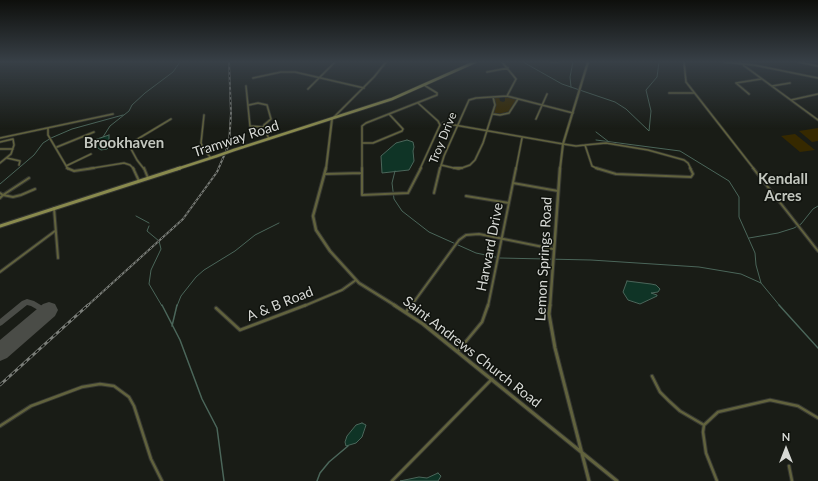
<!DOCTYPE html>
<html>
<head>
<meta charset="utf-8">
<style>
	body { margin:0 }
	#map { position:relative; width:818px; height:481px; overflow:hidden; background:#191c16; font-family:Lato,sans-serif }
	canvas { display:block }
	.north { position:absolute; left:766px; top:429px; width:40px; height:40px; -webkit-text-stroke:3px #10130e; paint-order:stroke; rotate:0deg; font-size:11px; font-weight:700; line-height:16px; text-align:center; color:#d7d9d5 }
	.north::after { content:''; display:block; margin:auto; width:14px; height:18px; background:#d7d9d5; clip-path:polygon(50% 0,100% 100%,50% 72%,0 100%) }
</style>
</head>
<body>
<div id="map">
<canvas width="818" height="481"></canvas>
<div class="north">N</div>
</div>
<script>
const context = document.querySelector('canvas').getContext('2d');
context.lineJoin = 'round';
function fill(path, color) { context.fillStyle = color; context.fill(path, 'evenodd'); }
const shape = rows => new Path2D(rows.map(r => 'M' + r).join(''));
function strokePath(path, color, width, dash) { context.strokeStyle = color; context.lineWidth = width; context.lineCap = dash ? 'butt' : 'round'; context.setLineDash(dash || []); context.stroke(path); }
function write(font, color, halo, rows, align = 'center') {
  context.font = font + ' Lato,sans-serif'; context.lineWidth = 3; context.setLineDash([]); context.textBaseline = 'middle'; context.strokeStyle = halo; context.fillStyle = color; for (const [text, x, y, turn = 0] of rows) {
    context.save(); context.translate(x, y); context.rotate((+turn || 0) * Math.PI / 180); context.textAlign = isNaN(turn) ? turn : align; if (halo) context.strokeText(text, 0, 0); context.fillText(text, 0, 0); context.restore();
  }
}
fill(shape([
	[494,97,499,97,500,101,503,102,505,101,505,97,517,100,510,111,500,114,494,113,496,105],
	[818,128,818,141,812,142,799,131],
	[795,134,815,150,800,152,781,136]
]), '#362900');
const water = shape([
	[109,135,109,147,107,149,101,150,92,144,91,141,109,135],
	[407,140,413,142,414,147,413,151,414,161,409,170,382,173,381,156,396,143,407,140],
	[627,281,651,284,656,285,660,289,658,292,651,293,657,295,657,296,640,304,628,300,623,292,627,281],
	[362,423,366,425,362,437,356,443,346,446,345,442,347,436,356,425,362,423],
	[438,473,441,476,438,481,400,481,419,477,427,478,438,473]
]);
fill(water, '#0f3426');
strokePath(water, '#4b665a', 1);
strokePath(shape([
	[523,62,562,84,615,102,626,109,649,131,651,111,646,90,657,77,659,62],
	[571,87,570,77,573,62],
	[596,132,609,142],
	[103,137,110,126,129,111,132,105,145,93,173,72,180,62],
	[596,140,680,151,729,181,739,197,739,217,755,253,756,265,761,283,780,306],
	[395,171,392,183,394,199,402,211,429,232,476,253,500,258,591,260,699,267,741,274,761,283],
	[0,184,34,155,43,143,51,138,72,129,123,115],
	[136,216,149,223],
	[149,226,147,231,159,241,161,249,151,270,149,284,162,306],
	[749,238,778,233,794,228,801,224,813,209,818,206],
	[177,306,181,296,196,277,204,270,235,251,255,235,279,223]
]), '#4b665a', 1);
strokePath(shape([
	[162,305,180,340,202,399,217,428,224,481],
	[779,305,818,348],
	[172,326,177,305],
	[317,481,320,473,329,462,348,446]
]), '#4b665a', 1.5);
fill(shape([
	[27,299,34,301,49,310,50,312,49,314,47,315,45,314,31,306,27,305,2,325,0,326,0,319,22,301,27,299]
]), '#4a4c47');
fill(shape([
	[49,302,55,304,58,310,55,316,7,358,0,361,0,340,43,304,49,302]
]), '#4a4c47');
const minorFar2 = shape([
	[502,62,516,79,507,96],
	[551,62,559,62],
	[684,62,686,82,754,169],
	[724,62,754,65,818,78],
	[739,62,818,120],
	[798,62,818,66],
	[487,72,508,68],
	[253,78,281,72,295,72,364,88],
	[246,86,250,126,264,127],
	[772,86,790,83],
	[308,89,335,62],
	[669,93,694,93],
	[749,94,736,83,761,79],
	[791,100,818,94],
	[418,103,438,121,440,125,420,169],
	[249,105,258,103,267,105,271,119,264,125,264,127,269,139],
	[493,114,500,115,509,113,518,99],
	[204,115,201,143,204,150,211,158],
	[333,118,374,77,386,62],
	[536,119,547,94],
	[443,123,563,144,576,146,585,145],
	[48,128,48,135,68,169],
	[0,138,113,114],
	[0,142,13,139,14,145,11,154,0,163],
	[362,143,373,143,402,131,403,129,389,114],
	[585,145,592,166,598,169],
	[585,145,606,143,648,150,684,160,688,163,691,169],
	[57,147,94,132],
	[0,149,13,149],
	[7,158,20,161,19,165],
	[441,165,458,169],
	[66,166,91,154],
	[87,169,124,163,130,165,134,169],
	[144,169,137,160,130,147,131,143,171,119],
	[362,169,362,126,366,123,437,95,437,93,424,85],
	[440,169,444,156,469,100,476,98,507,96,573,113],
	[459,169,470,165,475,160,483,143,495,105,493,97],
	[516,169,522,138]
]);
const minorFar1 = shape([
	[67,168,74,171,94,168],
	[133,168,139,181],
	[144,168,148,178],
	[362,168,362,195,408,193,421,168],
	[454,168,462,168],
	[596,168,616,174,691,177,693,174,690,168],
	[753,168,818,251],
	[325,174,362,173],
	[513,183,558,191],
	[0,193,3,195,29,178],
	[434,193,440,168],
	[466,196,509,203],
	[0,198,3,195,13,197,21,195,35,189],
	[54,208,58,258],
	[0,272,55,231],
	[304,306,342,290,356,280],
	[411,306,459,240,466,235,479,234,553,249],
	[488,306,516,168]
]);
const minor = shape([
	[216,308,240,330,306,305],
	[406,312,411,305],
	[458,351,482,322,488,305],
	[652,376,660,392,669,401,680,411,704,425],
	[0,426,31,406,82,387,100,384,114,386,129,397,134,406,151,459,162,481],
	[789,466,792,481],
	[392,481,492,379],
	[717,481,706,453,703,432,704,425,718,412,770,400,798,406,818,418]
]);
const tertiaryFar2 = shape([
	[326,169,332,119],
	[560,169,563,144,588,62]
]);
const tertiaryFar1 = shape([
	[326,168,313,216,316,230,330,251,359,283,396,306],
	[550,306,560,168]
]);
const tertiary = shape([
	[394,305,423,324,617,481],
	[550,305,549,314,555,348,589,481]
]);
const secondaryFar1 = shape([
	[234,150,392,99,475,62],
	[177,169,217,156]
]);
const secondary = shape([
	[0,226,180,168]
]);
strokePath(minorFar2, '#343631', 3);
strokePath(minorFar1, '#343631', 4);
strokePath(minor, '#343631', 4.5);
strokePath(tertiaryFar2, '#343631', 3.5);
strokePath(tertiaryFar1, '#343631', 4.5);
strokePath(tertiary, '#343631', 5);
strokePath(secondaryFar1, '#343631', 4);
strokePath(secondary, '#343631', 5);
strokePath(minorFar2, '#61623d', 1.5);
strokePath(minorFar1, '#61623d', 2);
strokePath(minor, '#61623d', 2.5);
strokePath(tertiaryFar2, '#61623d', 2);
strokePath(tertiaryFar1, '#61623d', 2.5);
strokePath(tertiary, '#61623d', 3);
strokePath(secondaryFar1, '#898a4d', 2.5);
strokePath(secondary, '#898a4d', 3);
const railFar1 = shape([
	[87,306,183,219,217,172,229,144,231,113,229,62]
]);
const rail = shape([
	[0,385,88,305]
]);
strokePath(railFar1, '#7a7d78', 2);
strokePath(rail, '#7a7d78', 3);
strokePath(railFar1, '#10130e', 1, [2.5]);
strokePath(rail, '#10130e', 1.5, [4]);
const secondaryBridge = shape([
	[217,156,234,150]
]);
strokePath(secondaryBridge, '#343631', 4, []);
strokePath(secondaryBridge, '#898a4d', 2.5);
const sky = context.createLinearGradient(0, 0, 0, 129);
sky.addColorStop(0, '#0e0f0c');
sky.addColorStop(0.48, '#384047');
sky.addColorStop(1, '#38404700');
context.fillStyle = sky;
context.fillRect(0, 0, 818, 129);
write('12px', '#d7d9d5', '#10130e', [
	["Troy Drive",443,138,-68]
]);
write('14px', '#d7d9d5', '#10130e', [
	["Tramway Road",236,139,-18],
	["Harward Drive",490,247,-79],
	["Lemon Springs Road",544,259,-87],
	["A & B Road",280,304,-22],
	["Saint Andrews Church Road",472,352,38]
]);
write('bold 15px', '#c2c6be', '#10130e', [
	["Brookhaven",124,143],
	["Kendall",783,179],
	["Acres",783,196]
]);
</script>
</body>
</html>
